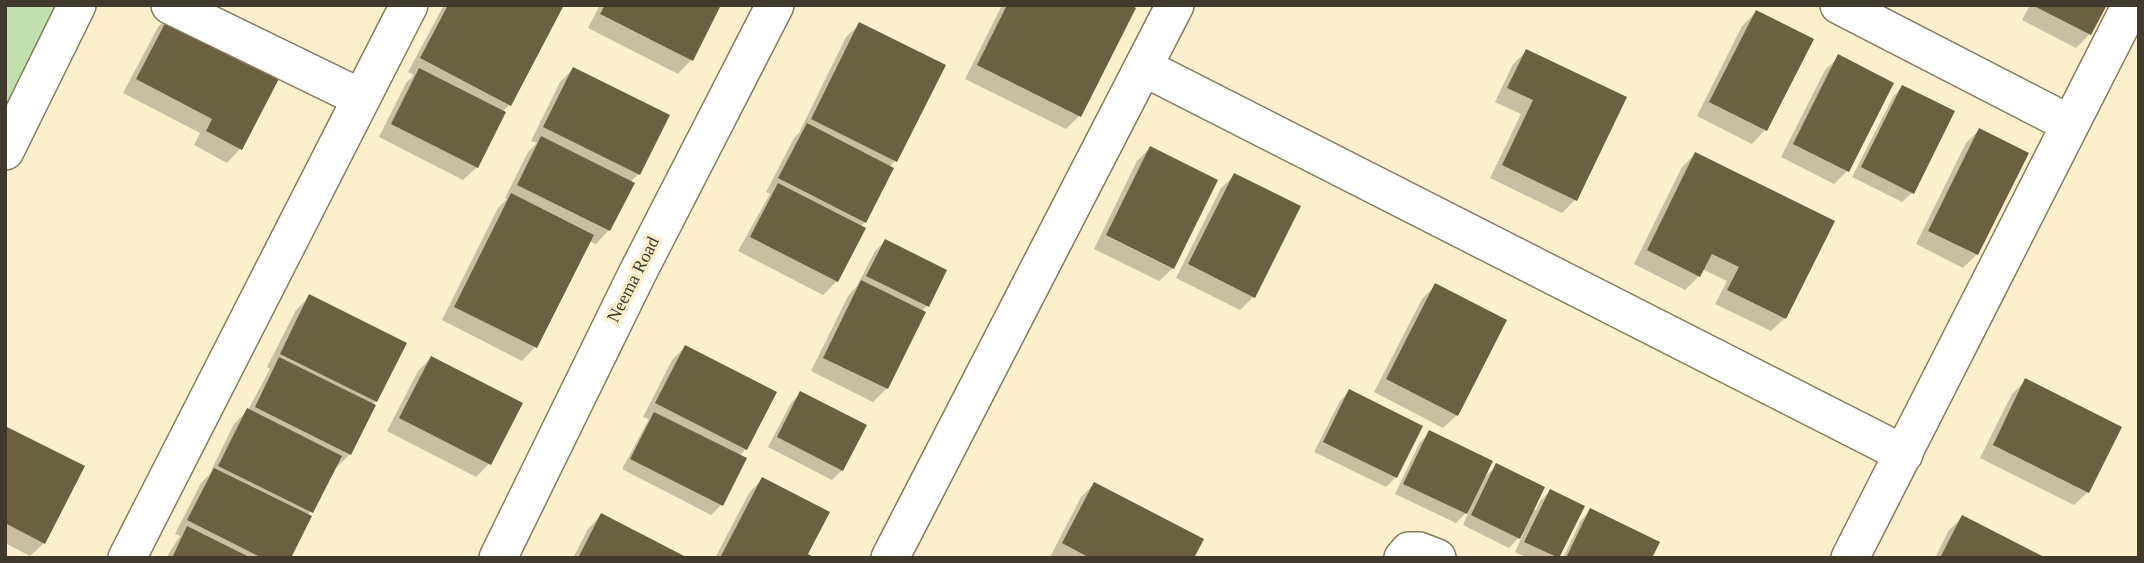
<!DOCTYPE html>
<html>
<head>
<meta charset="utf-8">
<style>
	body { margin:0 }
	#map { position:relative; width:2144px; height:563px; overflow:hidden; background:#fbefcc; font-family:Georgia,serif }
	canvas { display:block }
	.frame { position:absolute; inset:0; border:7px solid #3f3a2c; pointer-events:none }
</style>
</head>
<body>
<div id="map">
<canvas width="2144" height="563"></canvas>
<div class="frame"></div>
</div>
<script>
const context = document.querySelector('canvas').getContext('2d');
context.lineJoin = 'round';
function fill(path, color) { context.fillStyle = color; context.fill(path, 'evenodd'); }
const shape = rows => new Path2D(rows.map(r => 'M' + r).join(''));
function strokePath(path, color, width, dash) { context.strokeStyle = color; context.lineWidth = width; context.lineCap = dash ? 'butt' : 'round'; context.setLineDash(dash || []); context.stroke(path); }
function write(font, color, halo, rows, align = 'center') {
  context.font = font + ' Georgia,serif'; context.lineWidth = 7; context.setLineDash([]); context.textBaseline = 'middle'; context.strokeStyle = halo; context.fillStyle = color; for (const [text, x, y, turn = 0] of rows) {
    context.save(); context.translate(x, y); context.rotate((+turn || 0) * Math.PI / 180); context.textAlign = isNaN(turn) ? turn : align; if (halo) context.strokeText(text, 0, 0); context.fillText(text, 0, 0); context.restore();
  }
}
fill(shape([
	[5,5,76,5,5,142]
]), '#bfdfad');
fill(shape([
	[444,5,562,5,509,105,502,112,477,167,463,180,379,137,406,83,414,75,408,72],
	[600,5,719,5,691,60,678,74,588,28],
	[1002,5,1134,5,1079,116,1066,129,965,79],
	[2030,5,2105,5,2090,34,2076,48,2022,20],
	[1756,12,1812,40,1765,130,1752,144,1697,116,1742,26],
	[171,14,281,71,240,149,227,163,194,145,200,133,123,93,158,27],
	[860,24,895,161,889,167,865,222,860,227,864,229,837,281,823,295,738,251,770,194,766,192,794,138,799,133,846,37],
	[1527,51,1575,200,1562,213,1490,178,1521,114,1495,102,1513,64],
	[1839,57,1847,171,1834,184,1781,157,1825,70],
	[573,69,667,116,639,174,630,182,609,230,596,244,589,241,535,347,522,361,442,320,498,208,507,199,505,198,528,152,537,143,531,141,560,82],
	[1902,87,1912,193,1902,202,1852,177,1893,97],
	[1979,130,1977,254,1963,268,1916,244,1966,143],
	[1150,148,1173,268,1159,281,1094,249,1137,161],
	[1695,154,1785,318,1771,331,1715,304,1727,281,1702,269,1699,276,1685,290,1634,264,1682,167],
	[1235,175,1253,297,1240,310,1176,278,1221,188],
	[885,241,927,306,921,312,887,388,873,402,811,371,848,296,857,286,875,251],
	[1436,285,1457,415,1443,428,1374,392,1422,299],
	[310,296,376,401,372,405,350,454,336,468,334,467,308,516,289,558,166,558,180,536,175,534,201,483,209,475,234,424,248,410,270,369,267,367,296,310],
	[685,347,746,449,739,456,744,459,721,505,711,515,622,469,649,419,643,417,672,360],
	[431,358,489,464,476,477,387,431,418,371],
	[2026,380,2088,492,2074,505,1980,458,2012,394],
	[1349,391,1396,477,1386,487,1314,452,1340,401],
	[801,393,842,470,832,480,768,447,791,403],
	[5,428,44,543,30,556,5,543],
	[1430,433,1483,479,1496,466,1533,509,1536,510,1540,501,1550,491,1582,507,1558,558,1527,558,1515,552,1524,532,1509,548,1463,525,1470,509,1456,523,1395,494,1420,442],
	[762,479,806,555,812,558,715,558,749,493],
	[1094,484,1192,558,1050,557,1081,497],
	[1591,510,1650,558,1563,558,1581,520],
	[601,515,684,558,573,558,588,529],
	[1963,517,2042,558,1935,558,1949,530]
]), '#0003');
fill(shape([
	[448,5,564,5,511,106,420,58],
	[605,5,721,5,693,61,600,14],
	[1007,5,1131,5,1136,8,1081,117,977,65],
	[2032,5,2107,5,2091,35],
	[1756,10,1814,39,1767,131,1709,102],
	[171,12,283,71,242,150,206,131,212,119,136,79],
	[859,22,946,65,897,162,811,119],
	[1526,49,1627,97,1577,201,1502,165,1533,100,1507,88],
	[1838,54,1894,83,1849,172,1793,144],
	[573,67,670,115,640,175,543,127],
	[419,68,506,112,478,168,391,124],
	[1902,85,1955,111,1914,194,1861,167],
	[807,123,894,168,866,223,778,178],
	[1979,128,2029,153,1978,255,1928,231],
	[541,136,635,183,610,231,517,185],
	[1150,146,1218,180,1174,269,1106,235],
	[1695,152,1835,221,1786,319,1727,290,1739,267,1712,254,1700,277,1647,250],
	[1234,173,1301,206,1255,298,1188,264],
	[778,183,866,228,838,282,750,237],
	[511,193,594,235,537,348,454,307],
	[885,239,947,270,929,307,866,276],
	[861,280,926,312,888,389,823,358],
	[1435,283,1507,320,1458,416,1386,379],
	[309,294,407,343,377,402,280,354],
	[685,345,777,392,747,450,655,403],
	[431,356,523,403,491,465,399,418],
	[279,357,376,405,351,455,255,407],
	[2025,378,2122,427,2089,493,1993,445],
	[1349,389,1423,426,1397,478,1323,442],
	[800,391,867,425,843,471,777,437],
	[247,408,342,456,313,513,218,466],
	[654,412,747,458,723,506,630,459],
	[5,426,85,466,45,544,5,523],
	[1429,430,1493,461,1467,514,1403,484],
	[1496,463,1545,487,1520,539,1471,515],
	[214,468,312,516,291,558,262,558,187,520],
	[762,477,830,512,808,554,815,558,720,558],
	[1094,482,1204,539,1194,558,1090,558,1062,543],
	[1550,489,1585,506,1559,558,1524,542],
	[1590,508,1660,542,1652,558,1566,558],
	[601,513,688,558,578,558],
	[1962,515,2046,558,1940,558],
	[187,526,251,558,172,558]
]), '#6b6041');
const minor = shape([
	[170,5,361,98],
	[1839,5,2070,124],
	[1143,67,1904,454],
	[5,151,77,5],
	[127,558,409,5],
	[498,558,637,274,775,5],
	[890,558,1175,5],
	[1403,558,1409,551,1419,551,1437,558],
	[1850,558,2131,5]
]);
strokePath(minor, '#857a5a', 40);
strokePath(minor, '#fff', 37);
write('18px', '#3f3a2c', '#fbefcc', [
	["Neema Road",634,280,-63]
]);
</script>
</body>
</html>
